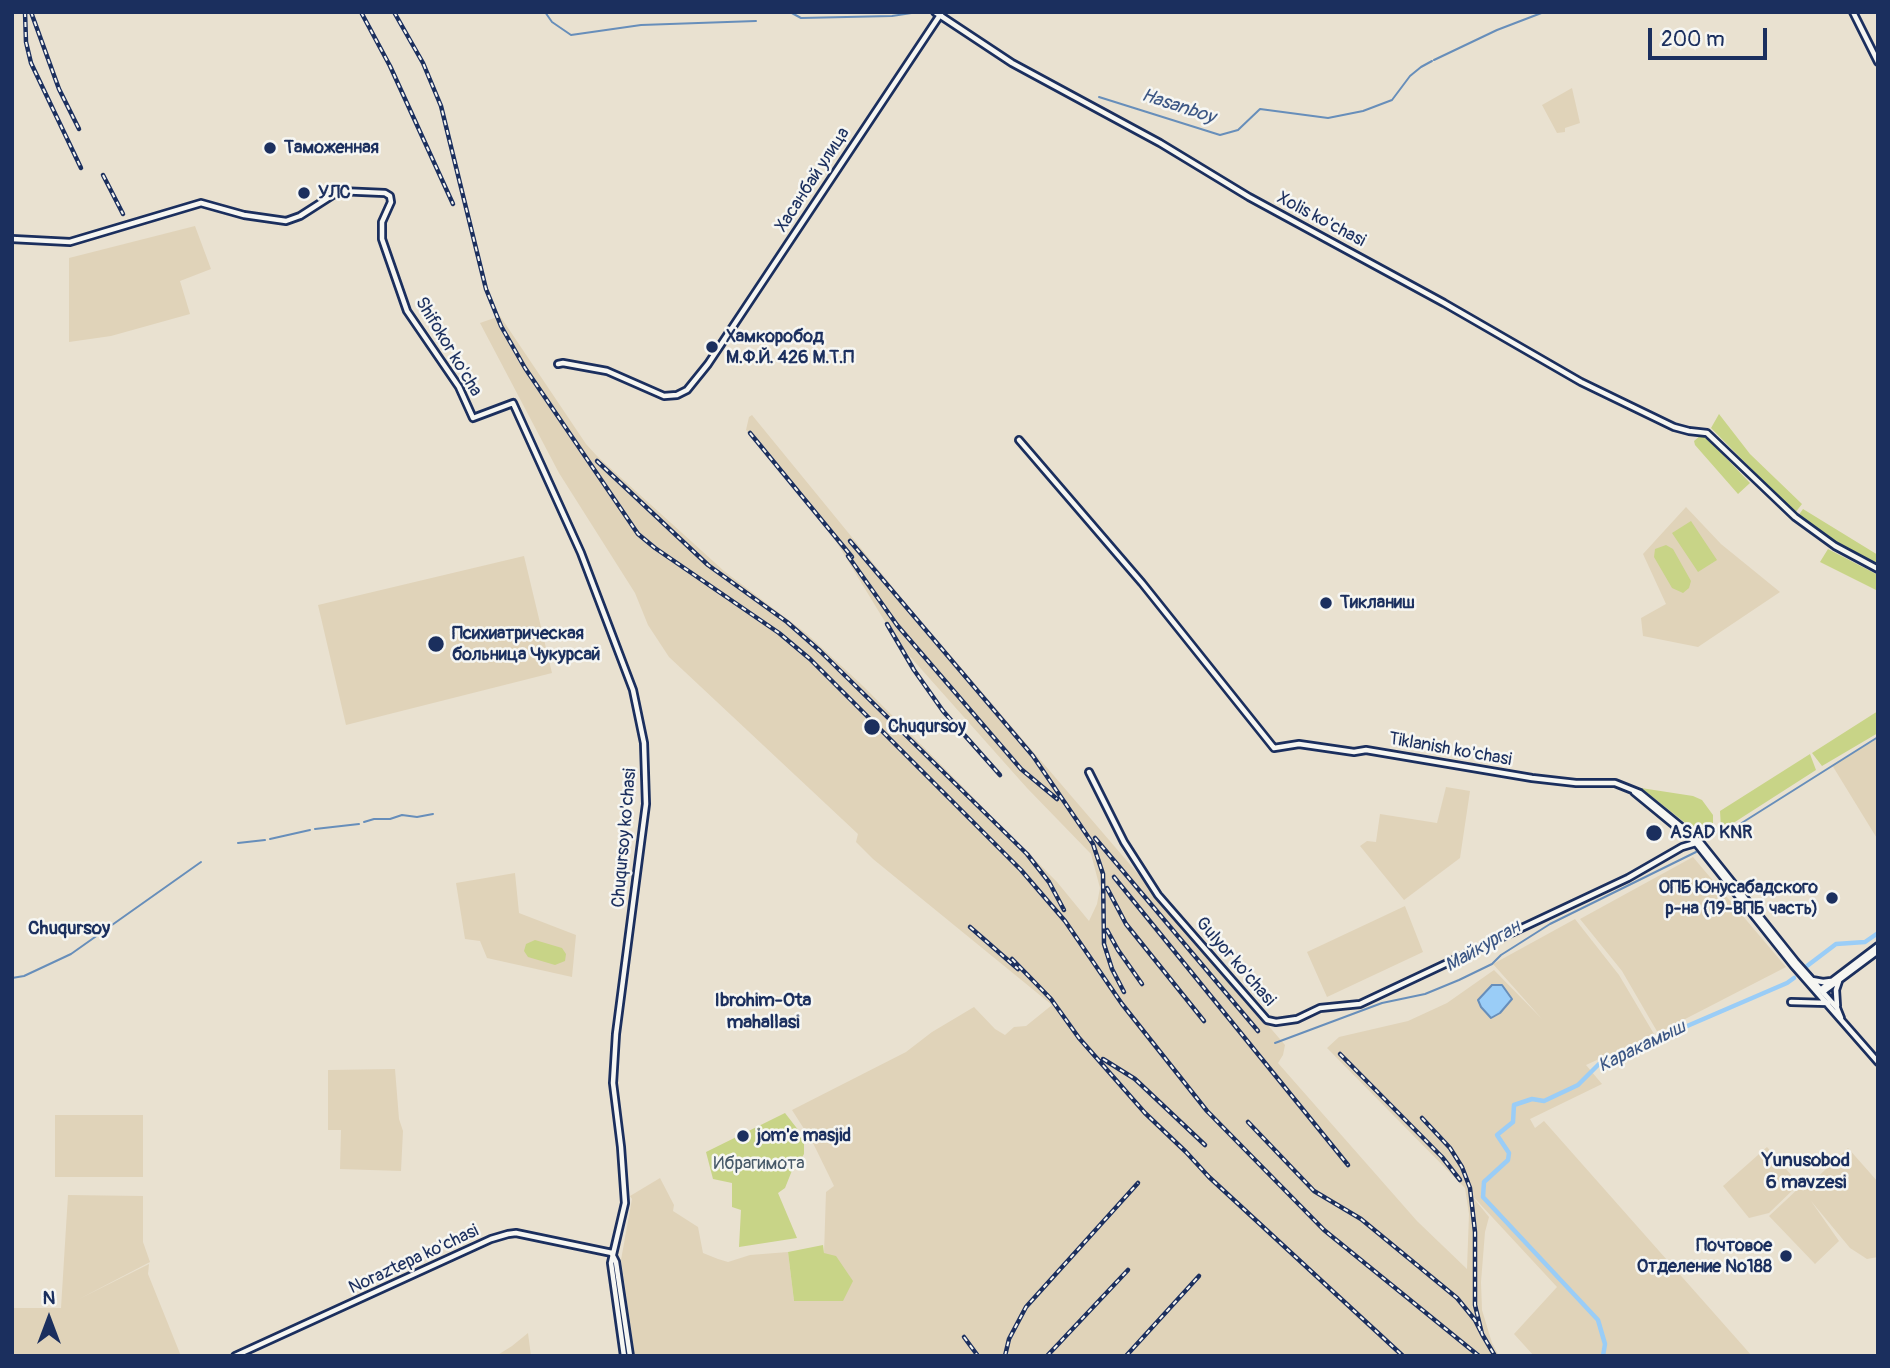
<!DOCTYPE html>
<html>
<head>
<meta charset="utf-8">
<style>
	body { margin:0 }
	#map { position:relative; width:1890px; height:1368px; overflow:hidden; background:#e9e1d0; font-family:Pangolin,sans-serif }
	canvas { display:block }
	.frame { position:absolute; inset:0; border:14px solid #1b2f5e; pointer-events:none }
	.north { position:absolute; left:14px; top:1284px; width:70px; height:70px; -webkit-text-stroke:5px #f6f6f2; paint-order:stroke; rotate:0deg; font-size:19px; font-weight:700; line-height:28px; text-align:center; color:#1b2f5e }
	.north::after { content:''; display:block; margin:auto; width:24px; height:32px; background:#1b2f5e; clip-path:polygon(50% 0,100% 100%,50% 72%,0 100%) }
	.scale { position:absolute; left:1648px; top:28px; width:119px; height:32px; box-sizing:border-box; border:4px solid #1b2f5e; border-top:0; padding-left:9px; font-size:21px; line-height:24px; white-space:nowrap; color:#1b2f5e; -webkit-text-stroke:5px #f6f6f2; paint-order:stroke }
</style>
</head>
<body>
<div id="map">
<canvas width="1890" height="1368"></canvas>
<div class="frame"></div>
<div class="north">N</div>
<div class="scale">200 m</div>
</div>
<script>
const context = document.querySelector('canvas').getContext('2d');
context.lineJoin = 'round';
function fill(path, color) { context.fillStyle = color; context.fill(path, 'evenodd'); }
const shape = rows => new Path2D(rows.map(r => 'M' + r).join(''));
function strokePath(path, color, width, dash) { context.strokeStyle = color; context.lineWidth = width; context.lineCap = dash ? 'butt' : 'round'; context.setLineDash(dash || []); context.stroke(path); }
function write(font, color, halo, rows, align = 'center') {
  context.font = font + ' Pangolin,sans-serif'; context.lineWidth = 5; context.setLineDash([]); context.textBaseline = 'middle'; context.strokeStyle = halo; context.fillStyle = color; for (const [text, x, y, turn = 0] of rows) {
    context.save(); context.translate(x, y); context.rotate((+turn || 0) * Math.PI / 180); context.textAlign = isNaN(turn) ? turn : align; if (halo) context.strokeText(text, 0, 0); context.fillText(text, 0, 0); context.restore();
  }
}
fill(shape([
	[1572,88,1580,123,1565,128,1565,132,1557,133,1542,105],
	[195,226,211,269,180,281,190,314,111,336,69,342,69,258],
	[500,316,586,444,597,456,724,571,807,634,863,686,1057,882,1089,921,1097,904,1100,888,1091,854,1027,788,898,643,834,538,746,430,749,417,752,415,909,607,1285,1045,1283,1055,1278,1063,1417,1221,1467,1269,1469,1214,1465,1188,1327,1048,1339,1037,1408,1021,1447,1003,1494,970,1542,1019,1493,964,1575,919,1619,975,1654,1034,1586,1065,1602,1084,1530,1119,1535,1128,1544,1121,1752,1356,1534,1356,1514,1334,1557,1287,1467,1190,1489,1217,1485,1232,1481,1282,1482,1310,1492,1343,1499,1356,635,1356,621,1260,632,1199,630,1196,660,1178,674,1205,673,1211,698,1227,703,1253,718,1259,728,1262,750,1255,788,1252,794,1301,824,1253,826,1192,834,1186,813,1143,792,1110,906,1052,932,1032,974,1007,995,1029,1005,1035,1014,1027,1026,1026,1052,1005,873,859,856,842,858,834,669,657,648,625,635,593,559,473,480,323],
	[1686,507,1721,544,1780,592,1698,647,1643,636,1641,618,1666,604,1643,554],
	[524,556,552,673,346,725,318,605],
	[1878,738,1878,840,1832,765],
	[1446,787,1470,791,1460,858,1404,900,1360,846,1367,841,1376,842,1380,814,1437,823],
	[1693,857,1786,967,1658,1033,1622,971,1580,919],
	[515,873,519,913,576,935,572,977,487,958,480,941,465,939,456,883],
	[1405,906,1423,952,1327,997,1307,952],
	[395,1069,399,1119,403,1131,401,1171,340,1169,341,1130,328,1130,328,1070],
	[55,1115,143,1115,143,1177,55,1177],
	[1767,1147,1799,1184,1769,1213,1749,1218,1723,1186],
	[1848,1148,1878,1182,1878,1257,1867,1259,1850,1248,1811,1201,1839,1241,1815,1264,1769,1216,1800,1187,1803,1191],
	[68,1195,143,1196,143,1242,150,1262,79,1299,149,1264,148,1274,181,1356,12,1356,12,1308,61,1308],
	[528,1333,531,1356,496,1356,512,1346]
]), '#e0d3b9');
fill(shape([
	[1719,414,1750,454,1802,504,1795,513,1711,428],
	[1701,435,1706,437,1750,483,1738,494,1695,445,1694,441],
	[1803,509,1878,555,1878,564,1829,539,1798,516],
	[1691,521,1717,560,1698,572,1672,533],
	[1666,545,1673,549,1691,581,1689,588,1683,593,1672,588,1654,557,1655,549],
	[1828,549,1878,575,1878,591,1820,562],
	[1878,711,1878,733,1822,766,1812,753],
	[1810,754,1816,770,1724,829,1721,828,1720,811],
	[1641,788,1693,796,1702,800,1713,815,1713,832,1708,835,1698,833],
	[535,940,562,948,566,954,565,961,555,965,528,957,524,951,526,944],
	[785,1113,799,1131,804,1142,804,1154,796,1168,793,1168,785,1188,778,1193,797,1238,739,1247,741,1210,732,1207,732,1183,713,1179,706,1152],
	[823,1245,824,1253,836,1256,853,1281,843,1301,794,1301,788,1252]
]), '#c8d487');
const water = shape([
	[1492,985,1502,985,1512,999,1500,1013,1491,1018,1481,1007,1478,1000,1492,985]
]);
fill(water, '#9acdf7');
strokePath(water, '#678eba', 2);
strokePath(shape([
	[545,12,552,22,571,35,641,25,756,21],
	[790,12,801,18,892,16,918,12],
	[1434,60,1497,30,1544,12],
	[1099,97,1220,135,1238,130,1260,109,1328,118,1363,111,1392,100,1410,76,1421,67,1432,61],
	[364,822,374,819,390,819,402,815,417,817,433,814],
	[315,829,359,824],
	[1721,836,1878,737],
	[270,839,310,830],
	[238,843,265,840],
	[12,978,24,976,71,954,201,862],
	[1275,1043,1382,1003,1425,994,1459,980,1492,964,1501,955,1550,924,1696,852]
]), '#678eba', 2);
strokePath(shape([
	[1807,966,1836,944,1865,942,1878,933],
	[1603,1356,1605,1344,1598,1320,1483,1197,1484,1182,1508,1160,1509,1153,1497,1135,1513,1122,1514,1105,1532,1099,1544,1101,1578,1085,1599,1064,1787,983,1794,978]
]), '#9acdf7', 4.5);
const secondary = shape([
	[935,12,1012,63,1160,143,1249,197,1444,303,1581,382,1674,427,1689,431,1707,433,1795,517,1835,546,1878,569],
	[1853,12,1878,62],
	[12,239,70,242,201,203,244,215,286,221,300,216,339,191,385,193,390,196,391,202,382,222,382,239,407,311,459,387,473,418,513,403,581,553,633,690,644,743,646,804,616,1034,613,1083,621,1147,625,1203,611,1263,624,1356],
	[558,364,563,363,607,371,664,396,677,395,687,390,708,364,942,12],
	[1019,440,1142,583,1274,748,1299,744,1354,752,1366,750,1532,778,1576,783,1615,783,1640,793,1700,842,1796,962,1837,1008,1841,1018],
	[1089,772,1124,842,1158,895,1260,1012,1267,1020,1276,1022,1297,1019,1320,1008,1360,1004,1628,878,1682,847,1699,842],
	[1634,792,1696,843,1793,965,1878,1062],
	[1812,980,1823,982,1831,981],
	[1820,990,1878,946],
	[1823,992,1878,951],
	[1791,1002,1828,1003],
	[1837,1006,1836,990,1839,981],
	[612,1254,616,1262,630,1356],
	[235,1356,491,1239,508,1234,516,1233,612,1253]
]);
strokePath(secondary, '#1b2f5e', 10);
strokePath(secondary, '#f6f6f2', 4.5);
const rail = shape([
	[25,12,26,42,31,63,81,168],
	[31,12,59,89,79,129],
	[361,12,390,66,453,204],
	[394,12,423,63,441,106,486,289,501,326,525,368,638,534,655,548,779,633,810,659,1021,870,1065,921,1122,1004,1207,1111,1324,1230,1479,1356],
	[103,175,123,214],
	[750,433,852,557],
	[597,461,708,565,787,622,820,651,1027,854,1049,882,1064,910],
	[850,541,1033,756,1093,844,1103,874,1104,944,1112,969,1124,992],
	[848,556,897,625,1021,769,1057,799],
	[887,624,914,670,943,711,1000,775],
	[1095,838,1258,1031],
	[1114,877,1348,1165],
	[1107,888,1126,924,1204,1021],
	[970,927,1018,969],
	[1107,930,1118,950,1142,984],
	[1012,959,1051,999,1079,1038,1145,1113,1186,1152,1209,1177,1403,1356],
	[1340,1054,1442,1157,1460,1180],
	[1103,1059,1135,1079,1205,1145],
	[1422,1118,1450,1148,1462,1167,1470,1188,1475,1232,1475,1305,1482,1334,1495,1356],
	[1248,1122,1314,1191,1361,1219,1457,1298,1475,1320,1482,1334],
	[964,1337,978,1356],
	[1005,1356,1009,1339,1026,1307,1138,1183],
	[1047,1356,1128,1270],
	[1126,1356,1199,1276]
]);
strokePath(rail, '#1b2f5e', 4.5);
strokePath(rail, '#f6f6f2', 2, [5]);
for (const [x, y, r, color] of [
	[270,148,7,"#1b2f5e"],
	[304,193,7,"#1b2f5e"],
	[712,347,7,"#1b2f5e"],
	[1326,603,7,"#1b2f5e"],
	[436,644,9,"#1b2f5e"],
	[872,727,9,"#1b2f5e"],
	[1654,833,9,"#1b2f5e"],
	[1832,898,7,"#1b2f5e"],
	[743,1136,7,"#1b2f5e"],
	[1786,1256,7,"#1b2f5e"]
]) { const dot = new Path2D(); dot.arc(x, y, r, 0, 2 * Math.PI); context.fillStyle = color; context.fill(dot); strokePath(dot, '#f6f6f2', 2.5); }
write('bold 18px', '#1b2f5e', '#f6f6f2', [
	["Таможенная",284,148],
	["УЛС",318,193],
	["Хамкоробод",726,337],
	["М.Ф.Й. 426 М.Т.П",726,358],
	["Тикланиш",1340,603],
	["Психиатрическая",452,634],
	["больница Чукурсай",452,655],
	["Chuqursoy",888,727],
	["ASAD KNR",1670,833],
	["ОПБ Юнусабадского",1818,888,"right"],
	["р-на (19-ВПБ часть)",1818,909,"right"],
	["jom'e masjid",757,1136],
	["Почтовое",1772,1246,"right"],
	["Отделение №188",1772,1267,"right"]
], 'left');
write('18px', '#1b2f5e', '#f6f6f2', [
	["Хасанбай улица",813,180,-57],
	["Xolis ko'chasi",1321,220,28],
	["Shifokor ko'cha",448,347,59],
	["Tiklanish ko'chasi",1450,750,10],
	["Chuqursoy ko'chasi",625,838,-85],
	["Gulyor ko'chasi",1235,962,49],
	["Noraztepa ko'chasi",414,1260,-25]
]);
write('18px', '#465868', '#f6f6f2', [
	["Ибрагимота",759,1164]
]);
write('italic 19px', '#3b5684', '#f6f6f2', [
	["Hasanboy",1178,107,18],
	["Майкурган",1483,947,-30],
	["Каракамыш",1642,1047,-26]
]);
write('bold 19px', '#1b2f5e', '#f6f6f2', [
	["Chuqursoy",69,929],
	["Ibrohim-Ota",763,1001],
	["mahallasi",763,1023],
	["Yunusobod",1806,1161],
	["6 mavzesi",1806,1183]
]);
</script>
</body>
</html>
